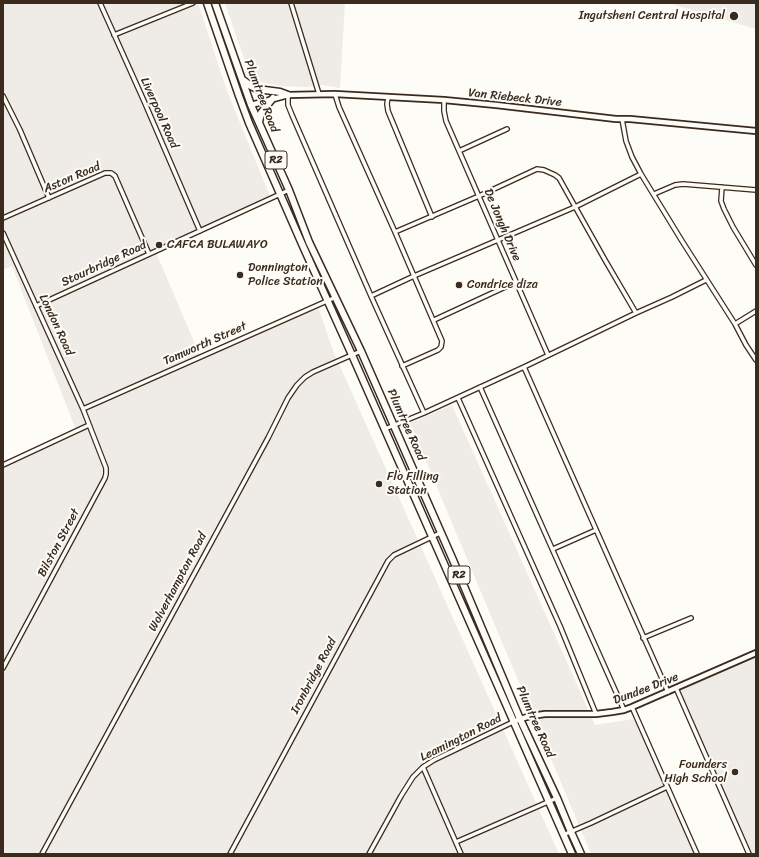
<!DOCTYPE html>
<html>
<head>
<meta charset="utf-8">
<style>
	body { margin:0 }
	#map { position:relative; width:759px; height:857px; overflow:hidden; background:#fdfcf7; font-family:Sriracha,sans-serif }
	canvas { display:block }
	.frame { position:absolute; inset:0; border:4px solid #3b2a1e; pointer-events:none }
</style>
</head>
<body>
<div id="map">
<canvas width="759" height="857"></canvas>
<div class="frame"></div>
</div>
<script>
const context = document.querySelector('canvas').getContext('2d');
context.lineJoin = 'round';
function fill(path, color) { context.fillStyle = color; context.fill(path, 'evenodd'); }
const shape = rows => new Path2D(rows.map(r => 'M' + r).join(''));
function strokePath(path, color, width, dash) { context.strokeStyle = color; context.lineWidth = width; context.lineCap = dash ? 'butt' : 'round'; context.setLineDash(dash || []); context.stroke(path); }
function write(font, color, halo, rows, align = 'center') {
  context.font = font + ' Sriracha,sans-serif'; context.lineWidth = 4; context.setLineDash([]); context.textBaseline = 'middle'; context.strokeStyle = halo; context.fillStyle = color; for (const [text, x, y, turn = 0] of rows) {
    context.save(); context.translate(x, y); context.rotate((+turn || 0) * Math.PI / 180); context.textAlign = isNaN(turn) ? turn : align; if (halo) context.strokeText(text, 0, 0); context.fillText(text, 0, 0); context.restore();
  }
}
fill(shape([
	[3,3,198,3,227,91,270,196,155,250,201,358,318,307,334,353,559,854,3,854,3,462,76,430,12,266,3,270],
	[225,3,345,3,340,88,323,85,307,87,280,86,261,82,250,76],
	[668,3,756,3,756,29],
	[452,405,595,725,634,719,695,854,591,854,410,423],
	[756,657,756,854,751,854,678,690]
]), '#efece7');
const minor = shape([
	[100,3,144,101,200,231],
	[291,3,319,94],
	[114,35,193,3],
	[335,94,339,107,395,232,442,341,441,347,438,350,402,366],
	[288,95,288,105,292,115,371,296,424,413],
	[3,96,20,130,49,198],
	[388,97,387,104,388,111,432,217],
	[444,100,444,111,446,121,548,355],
	[622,119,626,141,632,157,641,174,682,241,735,324,746,345,756,360],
	[459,151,507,129],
	[722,187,721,201,724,209,733,227,756,265],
	[654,194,675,185,683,184,756,190],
	[3,218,105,173,111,173,115,176,149,254],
	[395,232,479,196,537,169,544,170,555,175,559,178,605,260,636,313],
	[3,233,83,409,106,468,106,474,105,478,3,668],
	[371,296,414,276,575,207,641,174],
	[36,306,289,190],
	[434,320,516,282],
	[735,324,756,311],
	[524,367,668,692],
	[480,387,624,710],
	[458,398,560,626,596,714],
	[83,409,336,297],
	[385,429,424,413,524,367,636,313,672,297,706,280],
	[3,465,89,425],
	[553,549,596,530],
	[643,638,691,618],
	[676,688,749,854],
	[632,707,697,854],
	[423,767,461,854],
	[563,835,591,823,667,787],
	[456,842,557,798],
	[42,854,268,438,288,398,297,385,305,377,313,372,361,351],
	[230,854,388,561,394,555,440,533],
	[369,854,401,796,413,777,423,767,434,760,513,722]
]);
const tertiary = shape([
	[251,105,288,95,335,94,444,100,496,105,616,119,630,119,756,131],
	[513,722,520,719,531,716,545,714,596,714,612,712,624,710,632,707,756,653]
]);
const trunk = shape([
	[207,3,239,96,249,123,302,244,352,355,572,854],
	[215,3,251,105,289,190,309,242,361,351,453,560,520,719,557,798,571,832,581,854],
	[243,80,251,86,257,89,280,92,288,95],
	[259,122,261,113,273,98]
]);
strokePath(minor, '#3b2a1e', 6);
strokePath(tertiary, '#3b2a1e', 8);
strokePath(trunk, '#3b2a1e', 9);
strokePath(minor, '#fdfcf7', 3.5);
strokePath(tertiary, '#fdfcf7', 4.5);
strokePath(trunk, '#fdfcf7', 6);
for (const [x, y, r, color] of [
	[734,16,5,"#3b2a1e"],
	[159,245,4,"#3b2a1e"],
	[240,275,4,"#3b2a1e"],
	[459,285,4,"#3b2a1e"],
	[379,484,4,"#3b2a1e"],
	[735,772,4,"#3b2a1e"]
]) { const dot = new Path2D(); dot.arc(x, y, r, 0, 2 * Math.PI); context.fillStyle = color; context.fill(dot); strokePath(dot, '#fdfcf7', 1.5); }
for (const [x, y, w] of [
	[276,160,22],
	[459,575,22]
]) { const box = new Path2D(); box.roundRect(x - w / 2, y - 9, w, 18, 3); context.fillStyle = '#fdfcf7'; context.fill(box); strokePath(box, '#3b2a1e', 1); }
write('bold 11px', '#3b2a1e', null, [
	["R2",276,160],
	["R2",459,575]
]);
write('12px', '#3b2a1e', '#fdfcf7', [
	["Ingutsheni Central Hospital",725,16,"right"],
	["CAFCA BULAWAYO",167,245],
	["Donnington",248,268],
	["Police Station",248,282],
	["Condrice diza",467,285],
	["Flo Filling",387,477],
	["Station",387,491],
	["Founders",727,765,"right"],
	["High School",727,779,"right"]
], 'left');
write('12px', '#3b2a1e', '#fdfcf7', [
	["Plumtree Road",261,96,69],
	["Van Riebeck Drive",515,98,6],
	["Liverpool Road",159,113,66],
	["Aston Road",72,178,-23],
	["De Jongh Drive",502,225,67],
	["Stourbridge Road",104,264,-25],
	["London Road",56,325,65],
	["Tamworth Street",205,344,-24],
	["Plumtree Road",406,425,66],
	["Bilston Street",59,543,-62],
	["Wolverhampton Road",178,582,-62],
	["Ironbridge Road",314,676,-62],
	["Dundee Drive",646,689,-21],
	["Plumtree Road",535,722,66],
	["Leamington Road",461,738,-27]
]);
</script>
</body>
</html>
